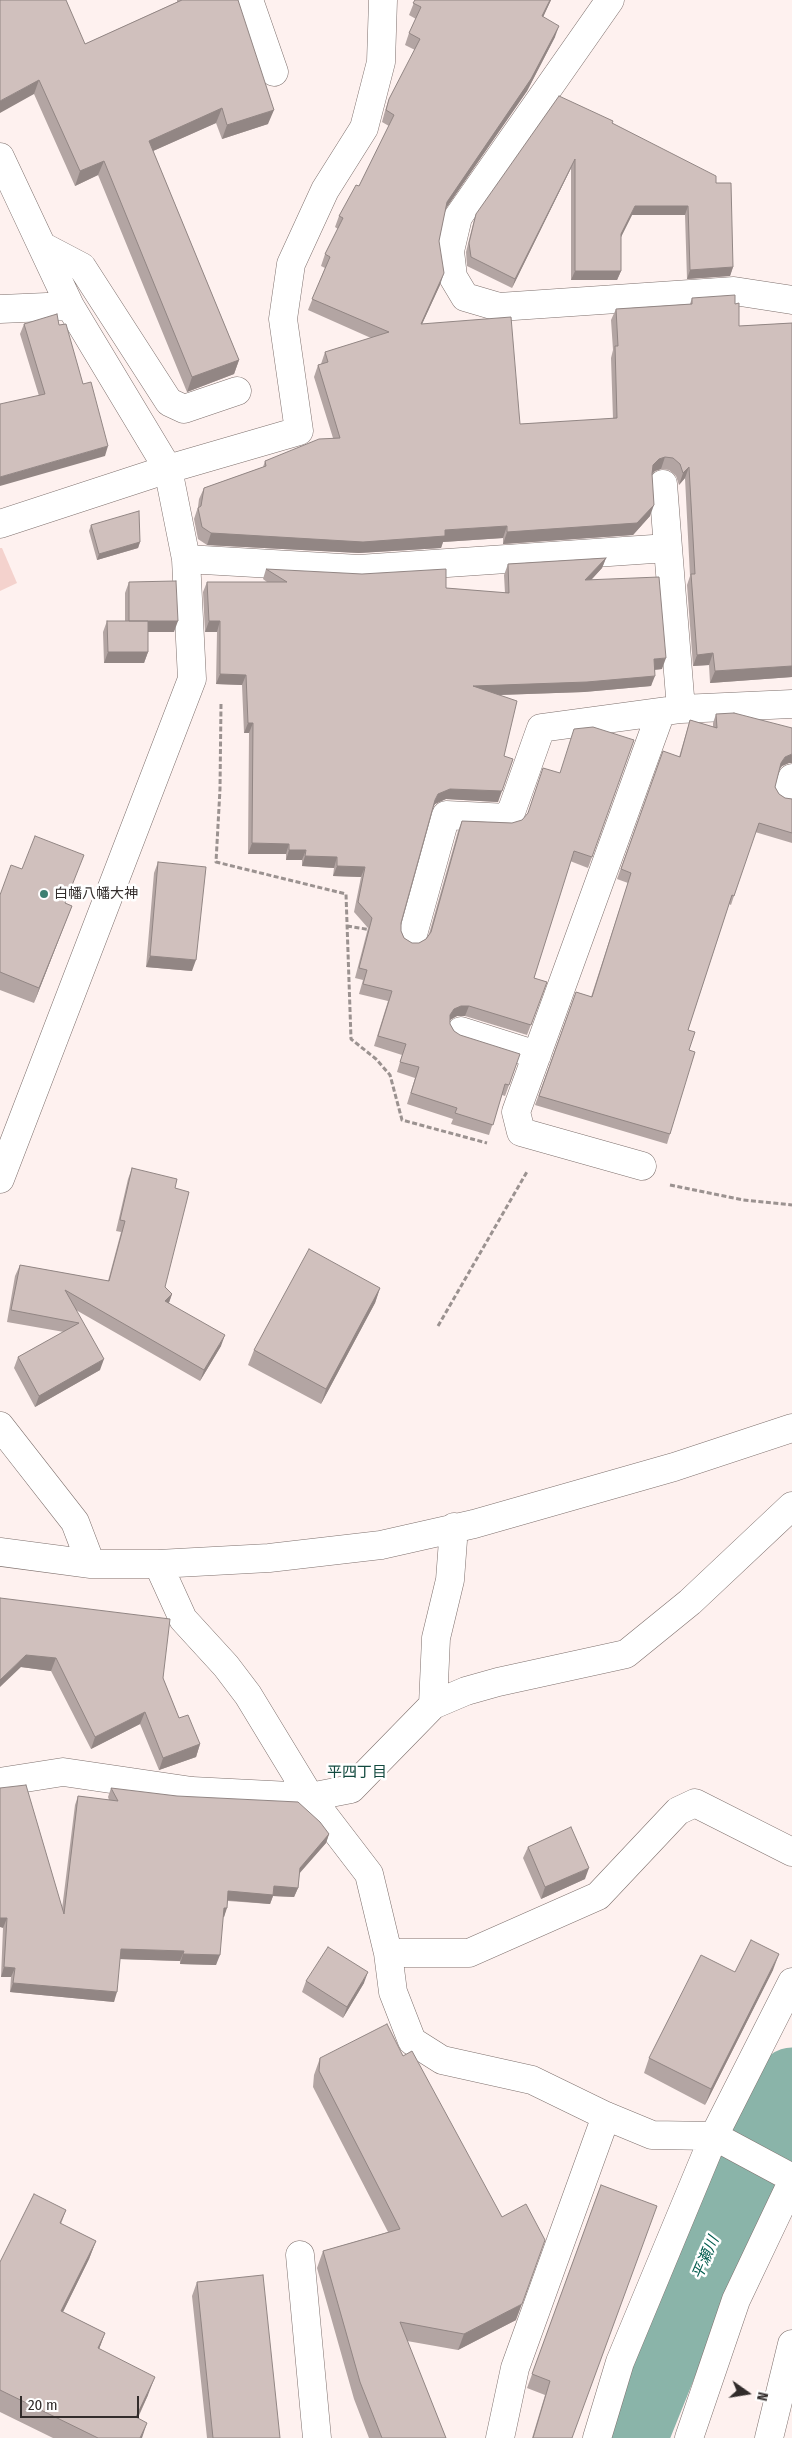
<!DOCTYPE html>
<html>
<head>
<meta charset="utf-8">
<style>
	body { margin:0 }
	#map { position:relative; width:792px; height:2438px; overflow:hidden; background:#fef1ef; font-family:"Fira Sans Condensed",sans-serif }
	canvas { display:block }
	.north { position:absolute; left:722px; top:2368px; width:50px; height:50px; -webkit-text-stroke:4px #fff; paint-order:stroke; rotate:103deg; font-size:14px; font-weight:700; line-height:20px; text-align:center; color:#322c2b }
	.north::after { content:''; display:block; margin:auto; width:18px; height:22px; background:#322c2b; clip-path:polygon(50% 0,100% 100%,50% 72%,0 100%) }
	.scale { position:absolute; left:20px; top:2396px; width:119px; height:22px; box-sizing:border-box; border:2px solid #322c2b; border-top:0; padding-left:6px; font-size:15px; line-height:18px; white-space:nowrap; color:#322c2b; -webkit-text-stroke:4px #fff; paint-order:stroke }
</style>
</head>
<body>
<div id="map">
<canvas width="792" height="2438"></canvas>
<div class="north">N</div>
<div class="scale">20 m</div>
</div>
<script>
const context = document.querySelector('canvas').getContext('2d');
context.lineJoin = 'round';
function fill(path, color) { context.fillStyle = color; context.fill(path, 'evenodd'); }
const shape = rows => new Path2D(rows.map(r => 'M' + r).join(''));
function strokePath(path, color, width, dash) { context.strokeStyle = color; context.lineWidth = width; context.lineCap = dash ? 'butt' : 'round'; context.setLineDash(dash || []); context.stroke(path); }
function write(font, color, halo, rows, align = 'center') {
  context.font = font + ' "Fira Sans Condensed","Noto Sans JP",sans-serif'; context.lineWidth = 5; context.setLineDash([]); context.textBaseline = 'middle'; context.strokeStyle = halo; context.fillStyle = color; for (const [text, x, y, turn = 0] of rows) {
    context.save(); context.translate(x, y); context.rotate((+turn || 0) * Math.PI / 180); context.textAlign = isNaN(turn) ? turn : align; if (halo) context.strokeText(text, 0, 0); context.fillText(text, 0, 0); context.restore();
  }
}
fill(shape([
	[0,548,2,548,17,583,0,591]
]), '#f4d2cd');
strokePath(shape([
	[632,2438,709,2247,792,2083]
]), '#8ab4a9', 71);
const minor = shape([
	[249,0,274,72],
	[610,0,458,217,450,251,453,277,465,297,499,307,734,291,792,300],
	[0,157,70,306,168,469,186,559,192,679,0,1179],
	[42,246,82,267,169,402,184,409,237,391],
	[0,309,70,306],
	[663,484,668,548],
	[0,524,168,469,299,431,283,319,291,264,325,190,364,128,381,62,383,0],
	[186,559,359,569,668,548,681,709],
	[787,793,792,778],
	[412,938,446,815,509,818,541,728,681,709,792,704],
	[461,1031,537,1055],
	[642,1166,521,1132,516,1112,661,712],
	[0,1426,75,1522,91,1564],
	[0,1552,91,1564,158,1564,269,1558,381,1545,474,1524,674,1467,792,1428],
	[158,1564,183,1619,226,1666,248,1695,310,1797,369,1874,388,1953,393,1992,412,2041,442,2060,532,2080,606,2116,652,2135,714,2136,792,2178],
	[433,1705,436,1638,450,1580,454,1527],
	[0,1782,63,1772,192,1791,310,1797,351,1789,433,1705,466,1691,498,1682,626,1654,690,1602,792,1506],
	[388,1953,469,1953,598,1896,678,1811,695,1803,792,1852],
	[300,2255,317,2438],
	[500,2438,515,2368,606,2116],
	[597,2438,620,2362,714,2136,792,1982],
	[689,2438,736,2300,792,2182],
	[769,2438,792,2344]
]);
strokePath(minor, '#7e706d', 29);
strokePath(shape([
	[221,704,220,789,216,862,346,894,351,1039,376,1059,390,1075,402,1120,487,1143],
	[347,926,372,930],
	[670,1185,743,1200,792,1205],
	[438,1326,528,1170]
]), '#9b9290', 3, [5, 2.5]);
strokePath(minor, '#fff', 28);
fill(shape([
	[0,0,85,44,177,2,177,0,238,0,268,124,222,139,216,123,153,151,239,360,234,374,187,392,98,175,75,186,34,94],
	[415,0,551,0,543,17,555,37,527,91,445,209,439,241,440,285,422,324,520,424,613,419,611,358,613,350,611,320,616,309,690,304,692,298,735,304,739,326,792,323,792,677,710,683,709,665,693,666,687,585,690,576,685,478,679,485,676,476,669,470,661,469,655,471,652,474,650,516,633,535,503,544,503,538,443,542,441,548,359,553,207,545,198,539,194,519,198,507,199,499,204,488,263,467,265,461,333,438,314,377,318,365,321,364,325,352,371,338,308,310,325,268,321,266,325,254,338,229,335,227,339,216,359,186,389,126,382,122,385,111,389,99,415,50,405,45,409,33,416,19,409,15],
	[612,123,716,183,733,267,730,276,687,279,685,215,632,215,621,237,621,271,617,280,571,280,571,168,512,288,467,266,466,252,473,224,476,214],
	[24,324,59,325,105,456,39,396,20,334],
	[91,525,140,542,138,548,97,560,89,531],
	[606,558,602,568,591,580,662,669,655,670,651,686,584,692,500,695,504,756,498,802,446,799,435,804,433,808,401,923,401,931,404,938,412,943,419,943,426,939,429,934,458,831,462,821,512,823,592,857,588,868,570,861,534,978,547,982,527,1035,465,1016,457,1016,450,1020,450,1024,454,1031,509,1085,505,1096,502,1095,489,1135,451,1124,453,1119,407,1104,415,1078,397,1072,402,1055,374,1046,388,1001,359,994,363,980,355,978,368,928,354,912,361,877,333,876,334,868,302,866,302,860,286,860,286,854,248,854,249,733,244,733,242,685,216,684,217,632,205,632,203,592,207,582,267,582,263,579,266,569,446,588,505,593,504,575,508,564],
	[129,582,174,632,148,632,148,652,144,663,104,663,103,632,107,621,125,621,125,593],
	[716,714,789,763,782,766,779,770,775,787,779,794,785,798,792,799,792,843,755,832,731,905,729,904,688,1030,689,1050,670,1134,667,1144,535,1105,576,992,591,997,628,883,617,879,663,751,679,757,690,720,713,727,713,723],
	[158,862,192,971,146,967,154,873],
	[0,895,65,903,72,906,34,1003,0,990],
	[132,1168,175,1188,165,1287,172,1294,169,1303,221,1346,200,1381,76,1310,100,1370,35,1407,14,1368,18,1357,64,1332,7,1322,15,1276,20,1265,108,1281,121,1232,116,1231,128,1179],
	[380,1288,375,1303,321,1404,248,1365,254,1350],
	[0,1598,163,1678,179,1718,200,1744,196,1757,159,1770,140,1724,91,1749,51,1671,21,1667],
	[0,1788,62,1909,75,1805,78,1796,109,1800,108,1797,111,1788,329,1834,326,1843,299,1874,298,1888,294,1897,273,1896,270,1904,228,1901,224,1917,223,1917,216,1965,180,1964,180,1961,120,1959,114,2002,10,1992,11,1977,1,1977,3,1928],
	[528,1847,585,1879,541,1899,523,1858],
	[773,1970,705,2105,644,2073,649,2058,735,1972],
	[306,1981,364,1983,343,2018,302,1992],
	[320,2058,516,2320,458,2350,407,2341,446,2438,369,2438,354,2399,317,2268,323,2251,388,2232,313,2087,314,2075],
	[601,2185,572,2438,532,2438,545,2395,527,2388],
	[66,2210,61,2224,96,2241,89,2259,63,2312,105,2333,99,2349,148,2395,138,2418,142,2438,53,2438,0,2412,0,2262],
	[197,2282,280,2438,207,2438,192,2296]
]), '#b3a5a3');
fill(shape([
	[550,0,551,0,538,28,542,16],
	[559,26,555,37,527,91,443,213,447,202],
	[39,80,34,94,0,113,0,101],
	[222,108,216,123,144,155,149,141],
	[274,110,268,124,222,139,227,125],
	[575,159,571,168,512,288,515,279],
	[104,161,98,175,75,186,80,171],
	[635,206,688,206,685,215,632,215,618,243,621,234],
	[733,267,730,276,687,279,690,270],
	[575,271,621,271,617,280,571,280],
	[444,273,440,285,417,335,421,324],
	[239,360,234,374,187,392,192,377],
	[108,446,105,456,0,486,0,477],
	[665,457,661,469,655,471,649,477,653,465,659,459],
	[689,467,685,478,679,485,683,473],
	[654,505,650,516,633,535,503,544,507,532],
	[507,526,503,538,443,542,441,548,359,553,207,545,211,533,445,530],
	[140,542,138,548,97,560,99,554],
	[606,558,602,568,581,591,585,580],
	[129,621,178,621,174,632,125,632],
	[209,621,220,621,217,632,205,632],
	[108,652,148,652,144,663,104,663],
	[713,653,709,665,693,666,697,655],
	[666,658,662,669,651,670,654,659],
	[792,666,792,677,710,683,715,671],
	[220,674,246,675,242,685,216,684],
	[655,676,651,686,584,692,469,696,473,686],
	[248,723,253,723,249,733,244,733],
	[792,754,792,763,789,763,782,766,777,773,781,763,785,757],
	[450,789,502,791,498,802,446,799,435,804,431,811,435,800,438,794],
	[252,843,289,844,286,854,248,854],
	[289,850,306,850,302,860,286,860],
	[305,856,337,857,334,868,302,866],
	[337,866,365,867,361,877,333,876],
	[72,906,66,921,34,1003,39,988],
	[150,956,196,960,192,971,146,967],
	[461,1006,469,1006,465,1016,457,1016,450,1020,450,1015,454,1009],
	[380,1288,375,1303,321,1404,326,1389],
	[172,1294,168,1305,165,1301],
	[225,1335,221,1346,200,1381,204,1370],
	[104,1359,100,1370,35,1407,39,1396],
	[26,1655,56,1658,51,1671,21,1667,0,1687,0,1680],
	[145,1712,140,1724,91,1749,95,1737],
	[200,1744,196,1757,159,1770,163,1758],
	[329,1834,326,1843,296,1877,300,1868],
	[589,1868,585,1879,541,1899,545,1887],
	[274,1886,298,1888,294,1897,273,1896,270,1904,225,1900,228,1891],
	[224,1908,227,1908,224,1917,220,1917],
	[0,1918,7,1918,3,1928,0,1927],
	[121,1949,184,1951,180,1961,118,1959],
	[183,1954,220,1955,216,1965,180,1964],
	[779,1954,773,1970,705,2105,711,2089],
	[4,1967,15,1968,11,1977,1,1977],
	[368,1972,364,1983,343,2018,347,2007],
	[13,1983,117,1992,114,2002,10,1992],
	[96,2241,89,2259,54,2330,61,2311],
	[522,2304,516,2320,458,2350,464,2334],
	[105,2333,98,2352,98,2348],
	[155,2377,148,2395,129,2436,136,2417],
	[147,2423,142,2438,140,2438]
]), '#928684');
const building = shape([
	[0,0,66,0,85,44,182,0,238,0,274,110,227,125,222,108,149,141,239,360,192,377,104,161,80,171,39,80,0,101,0,0],
	[415,0,550,0,542,16,559,26,531,79,447,202,439,241,444,273,421,324,511,317,520,424,617,418,615,346,618,346,616,309,692,304,692,298,735,295,735,304,739,303,739,326,792,323,792,666,715,671,713,653,697,655,691,574,695,574,689,467,683,473,680,464,673,458,665,457,659,459,653,465,652,474,654,505,637,523,507,532,507,526,445,530,445,536,363,542,211,533,202,527,198,508,201,506,204,488,266,466,265,461,319,439,340,438,318,365,328,362,325,352,389,332,312,299,330,257,325,254,343,218,339,216,356,185,359,186,394,115,386,110,389,99,420,39,409,33,421,7,413,3,415,0],
	[559,96,613,121,612,123,716,176,716,183,731,183,733,267,690,270,688,206,635,206,621,234,621,271,575,271,575,159,515,279,471,257,469,243,476,214,559,96],
	[57,314,59,325,66,324,83,384,91,382,108,446,0,477,0,404,45,394,24,324,57,314],
	[139,511,140,542,99,554,91,525,139,511],
	[606,558,585,580,659,577,666,658,654,659,655,676,587,682,473,686,517,701,504,756,513,759,502,791,450,789,438,794,435,800,401,923,401,931,404,938,412,943,419,943,426,939,431,932,462,821,512,823,522,820,528,813,543,768,560,773,574,729,593,727,634,740,592,857,574,851,534,978,547,982,531,1025,469,1006,461,1006,454,1009,450,1015,450,1024,454,1031,460,1035,520,1054,509,1085,505,1084,493,1125,455,1113,457,1108,411,1093,419,1067,400,1062,406,1044,378,1036,392,991,363,984,367,970,359,968,372,918,358,902,365,867,337,866,337,857,305,856,306,850,289,850,289,844,252,843,253,723,248,723,246,675,220,674,220,621,209,621,207,582,287,582,266,569,362,574,446,569,446,588,509,593,508,564,606,558],
	[176,581,178,621,129,621,129,582,176,581],
	[107,621,148,621,148,652,108,652,107,621],
	[734,713,792,728,792,754,785,757,781,763,775,787,779,794,785,798,792,799,792,833,759,823,734,896,732,895,688,1030,695,1032,689,1050,695,1052,670,1134,539,1096,576,992,592,997,631,873,621,869,663,751,680,757,690,720,717,728,716,714,734,713],
	[35,836,84,855,65,903,72,906,39,988,0,972,0,895,11,865,22,869,35,836],
	[158,862,206,867,196,960,150,956,158,862],
	[132,1168,177,1179,175,1188,189,1192,165,1287,172,1294,165,1301,225,1335,204,1370,65,1290,104,1359,39,1396,18,1357,79,1323,11,1310,20,1265,109,1281,125,1221,120,1220,132,1168],
	[309,1249,380,1288,326,1389,254,1350,309,1249],
	[0,1598,170,1619,163,1678,179,1718,188,1715,200,1744,163,1758,145,1712,95,1737,56,1658,26,1655,0,1680,0,1598],
	[26,1785,64,1914,78,1796,118,1801,111,1788,177,1796,298,1802,320,1822,329,1834,300,1868,298,1888,274,1886,273,1895,228,1891,227,1908,224,1908,220,1955,183,1954,184,1951,121,1949,117,1992,13,1983,15,1968,4,1967,7,1918,0,1918,0,1788,26,1785],
	[571,1827,589,1868,545,1887,528,1847,571,1827],
	[751,1940,779,1954,711,2089,649,2058,701,1955,735,1972,751,1940],
	[328,1947,368,1972,347,2007,306,1981,328,1947],
	[387,2024,403,2056,412,2051,502,2217,526,2204,545,2240,522,2304,464,2334,400,2322,446,2438,382,2438,360,2382,323,2251,400,2229,319,2071,320,2058,387,2024],
	[601,2185,657,2206,572,2438,533,2438,550,2381,532,2374,601,2185],
	[34,2194,66,2210,60,2223,96,2241,61,2311,105,2333,98,2348,155,2377,136,2417,147,2423,140,2438,98,2438,0,2390,0,2262,34,2194],
	[263,2275,280,2438,213,2438,197,2282,263,2275]
]);
fill(building, '#d0c0bd');
strokePath(building, '#928684', 1);
for (const [x, y, r, color] of [
	[44,894,5,"#3d8072"]
]) { const dot = new Path2D(); dot.arc(x, y, r, 0, 2 * Math.PI); context.fillStyle = color; context.fill(dot); strokePath(dot, '#fff', 2); }
write('14px', '#322c2b', '#fff', [
	["白幡八幡大神",54,894]
], 'left');
write('15px', '#124a3f', '#fff', [
	["平四丁目",357,1773]
]);
write('italic 15px', '#045d4f', '#fff', [
	["平瀬川",706,2258,-67]
]);
</script>
</body>
</html>
